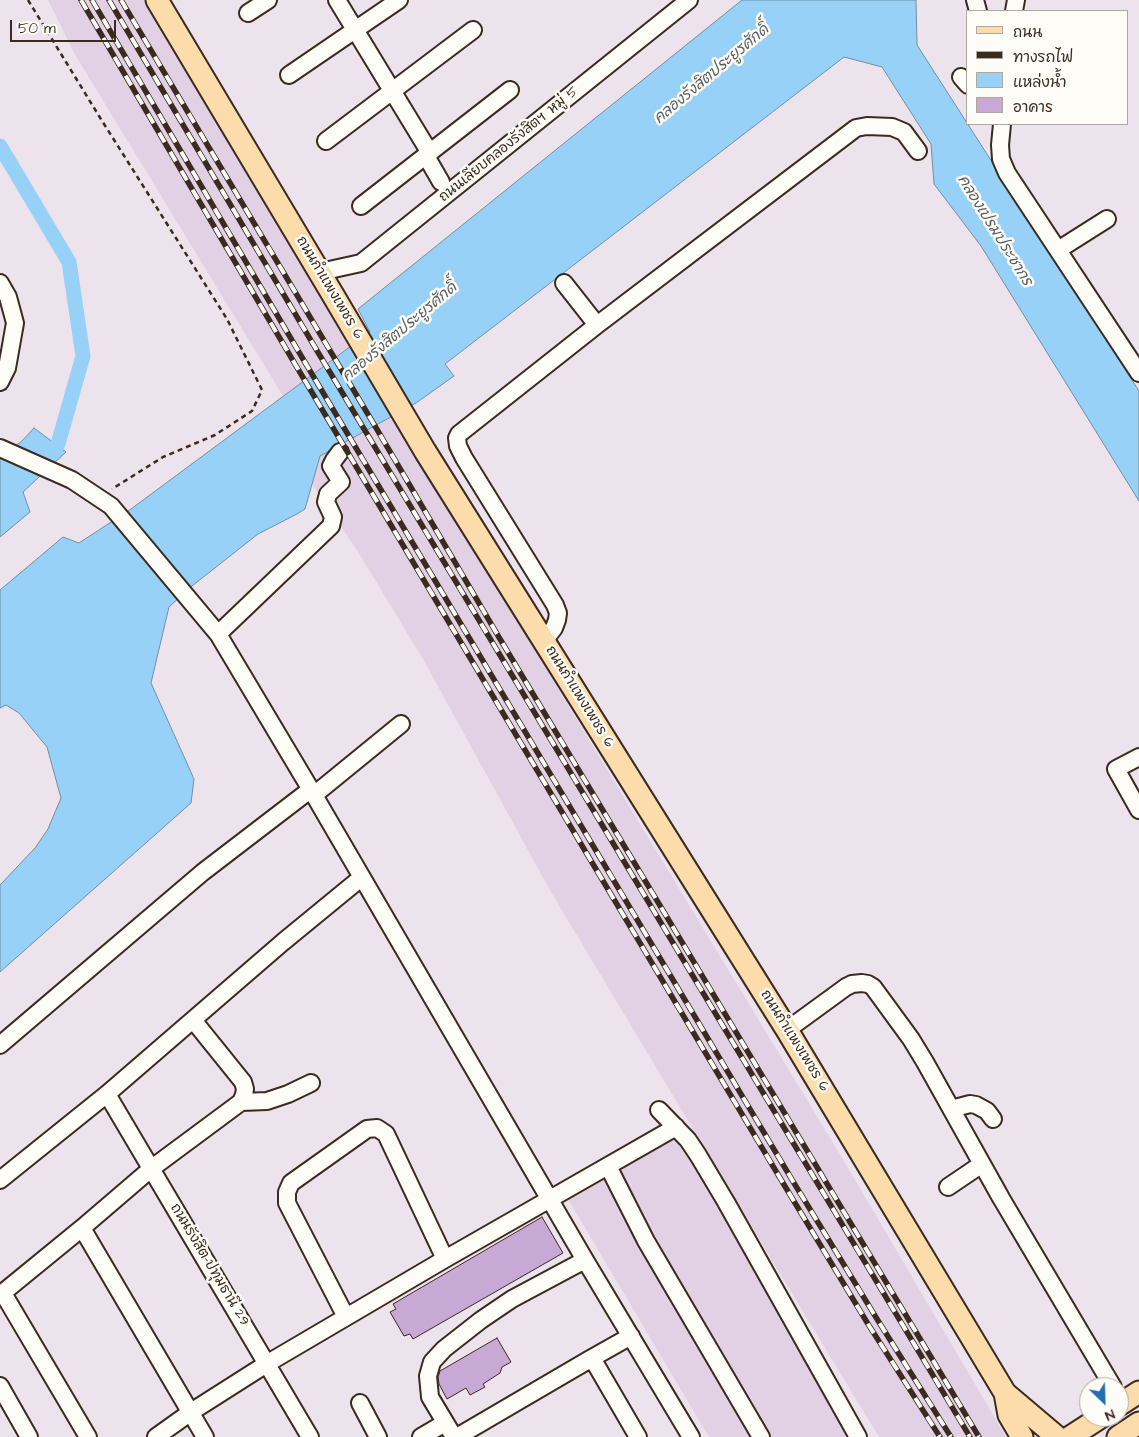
<!DOCTYPE html>
<html>
<head>
<meta charset="utf-8">
<style>
	body { margin:0 }
	#map { position:relative; width:1139px; height:1437px; overflow:hidden; background:#ede3ec; font-family:"Architects Daughter","Playpen Sans Thai",sans-serif }
	canvas { display:block }
	.legend { position:absolute; left:966px; top:10px; width:162px; height:115px; box-sizing:border-box; background:#fdfcf7; border:1px solid #afa8a0; margin:0; padding:6px 9px; list-style:none; font-size:15px; color:#3b2a1e }
	.legend li { display:flex; align-items:center; gap:10px; height:25px }
	.legend b { width:25px; border:1px solid #afa8a0 }
	.north { position:absolute; left:1079px; top:1377px; width:50px; height:50px; box-sizing:border-box; background:#fdfcf7; border:1px solid #afa8a0; border-radius:50%; rotate:156deg; font-size:14px; font-weight:700; line-height:20px; text-align:center; color:#3b2a1e }
	.north::after { content:''; display:block; margin:auto; width:18px; height:22px; background:#1f6fb2; clip-path:polygon(50% 0,100% 100%,50% 72%,0 100%) }
	.scale { position:absolute; left:10px; top:20px; width:106px; height:22px; box-sizing:border-box; border:2px solid #3b2a1e; border-top:0; padding-left:6px; font-size:15px; line-height:18px; white-space:nowrap; color:#3b2a1e; -webkit-text-stroke:4px #fdfcf7; paint-order:stroke }
</style>
</head>
<body>
<div id="map">
<canvas width="1139" height="1437"></canvas>
<ul class="legend">
<li><b style="height:6px;background:#fddcac"></b>ถนน</li>
<li><b style="height:6px;background:#3b2a1e"></b>ทางรถไฟ</li>
<li><b style="height:14px;background:#97d1f7"></b>แหล่งน้ำ</li>
<li><b style="height:14px;background:#c8a8d4"></b>อาคาร</li>
</ul>
<div class="north">N</div>
<div class="scale">50 m</div>
</div>
<script>
const context = document.querySelector('canvas').getContext('2d');
context.lineJoin = 'round';
function fill(path, color) { context.fillStyle = color; context.fill(path, 'evenodd'); }
const shape = rows => new Path2D(rows.map(r => 'M' + r).join(''));
function strokePath(path, color, width, dash) { context.strokeStyle = color; context.lineWidth = width; context.lineCap = dash ? 'butt' : 'round'; context.setLineDash(dash || []); context.stroke(path); }
function write(font, color, halo, rows, align = 'center') {
  context.font = font + ' "Architects Daughter","Playpen Sans Thai",sans-serif'; context.lineWidth = 5; context.setLineDash([]); context.textBaseline = 'middle'; context.strokeStyle = halo; context.fillStyle = color; for (const [text, x, y, turn = 0] of rows) {
    context.save(); context.translate(x, y); context.rotate((+turn || 0) * Math.PI / 180); context.textAlign = isNaN(turn) ? turn : align; if (halo) context.strokeText(text, 0, 0); context.fillText(text, 0, 0); context.restore();
  }
}
fill(shape([
	[48,0,144,0,351,346,283,396,74,53],
	[393,416,841,1156,1006,1437,879,1437,759,1239,551,892,424,661,357,550,312,484,320,456],
	[674,1116,861,1437,709,1437,559,1184]
]), '#e2d1e5');
const water = shape([
	[742,0,916,0,917,45,1139,391,1139,501,981,246,934,184,931,144,882,67,844,57,445,364,454,376,416,403,320,456,305,509,297,514,258,534,192,586,169,607,151,683,194,779,191,803,0,972,0,885,35,848,48,829,61,798,47,747,19,713,6,705,0,708,0,590,63,537,79,543,131,509,370,332,358,309,742,0],
	[34,428,66,452,23,492,30,512,0,537,0,455,21,442,34,428]
]);
fill(water, '#97d1f7');
strokePath(water, '#728ea0', 1);
strokePath(shape([
	[0,146,69,262,83,356,58,444,41,459]
]), '#97d1f7', 15);
const building = shape([
	[542,1217,563,1253,413,1339,410,1334,404,1336,390,1312,396,1309,393,1304,542,1217],
	[497,1338,511,1362,502,1367,500,1373,483,1384,485,1387,470,1395,466,1388,447,1399,439,1384,438,1377,440,1371,497,1338]
]);
fill(building, '#c8a8d4');
strokePath(building, '#3b2a1e', 1);
const minor = shape([
	[337,0,430,153],
	[975,0,978,11],
	[1014,11,1016,0],
	[248,13,268,0],
	[289,75,399,0],
	[961,77,968,85],
	[1002,124,1000,145,1001,159,1007,173,1139,373],
	[326,141,473,30],
	[426,156,441,182],
	[361,206,510,90],
	[1058,250,1107,219],
	[320,272,361,263,689,0],
	[0,283,8,297,15,323,7,368,0,382],
	[564,283,597,325],
	[0,448,72,480,111,506,218,634,314,795,585,1260,691,1437],
	[218,634,331,526,333,517,326,502,328,494,341,482,331,466,334,460,340,452],
	[544,641,554,628,557,620,558,613,555,605,464,458,458,446,457,438,459,434,597,325,856,128,867,126,892,127,904,132,918,151],
	[1139,757,1116,769,1139,810],
	[314,795,401,724],
	[787,1030,846,987,852,984,862,983,868,984,873,987,911,1039,925,1062,1001,1198,1113,1387],
	[0,1045,203,872,310,790],
	[107,1094,310,1437],
	[241,1102,267,1101,288,1094,311,1083],
	[951,1109,970,1104,976,1105,987,1111,993,1119],
	[659,1110,688,1140,698,1155,726,1202,858,1437],
	[608,1166,646,1241,761,1437],
	[0,1180,107,1094,283,942,361,878],
	[948,1187,982,1164],
	[82,1228,205,1437],
	[3,1293,88,1437],
	[0,1295,82,1228,152,1168,241,1102,244,1095,245,1089,243,1082,193,1020],
	[346,1317,287,1203,287,1192,291,1183,367,1129,377,1128,386,1134,445,1259],
	[592,1358,631,1336],
	[0,1386,29,1437],
	[360,1403,378,1437],
	[156,1437,191,1412,268,1363,445,1259,676,1127],
	[421,1437,445,1423],
	[454,1437,430,1397,428,1376,432,1362,444,1349,481,1320,512,1299,585,1260],
	[457,1437,592,1358,638,1437]
]);
const major = shape([
	[157,0,333,295,425,451,787,1030,1005,1393,1057,1437],
	[1005,1393,1009,1415,1022,1437],
	[1119,1405,1139,1392],
	[1070,1437,1101,1417],
	[1118,1437,1139,1423]
]);
strokePath(minor, '#3b2a1e', 20);
strokePath(major, '#3b2a1e', 25);
strokePath(shape([
	[28,0,99,116,227,319,262,390,252,411,215,435,163,457,112,489]
]), '#3b2a1e', 2.5, [5, 4]);
strokePath(minor, '#fdfcf7', 16);
strokePath(major, '#fddcac', 21);
const rail = shape([
	[81,0,295,364,786,1188,868,1324,940,1437],
	[92,0,303,359,794,1183,877,1319,951,1437],
	[109,0,319,354,970,1437],
	[121,0,375,426,500,639,979,1437]
]);
strokePath(rail, '#3b2a1e', 5.5);
strokePath(rail, '#fdfcf7', 4, [11]);
write('14px', '#3b2a1e', '#fdfcf7', [
	["ถนนเลียบคลองรังสิตฯ หมู่ 5",509,145,-39],
	["ถนนกำแพงเพชร 6",329,288,59],
	["ถนนกำแพงเพชร 6",579,697,58],
	["ถนนกำแพงเพชร 6",794,1041,58],
	["ถนนรังสิต-ปทุมธานี 29",209,1265,59]
]);
write('italic 15px', '#575c5f', '#fdfcf7', [
	["คลองรังสิตประยูรศักดิ์",712,75,-40],
	["คลองเปรมประชากร",994,231,58],
	["คลองรังสิตประยูรศักดิ์",400,333,-40]
]);
</script>
</body>
</html>
